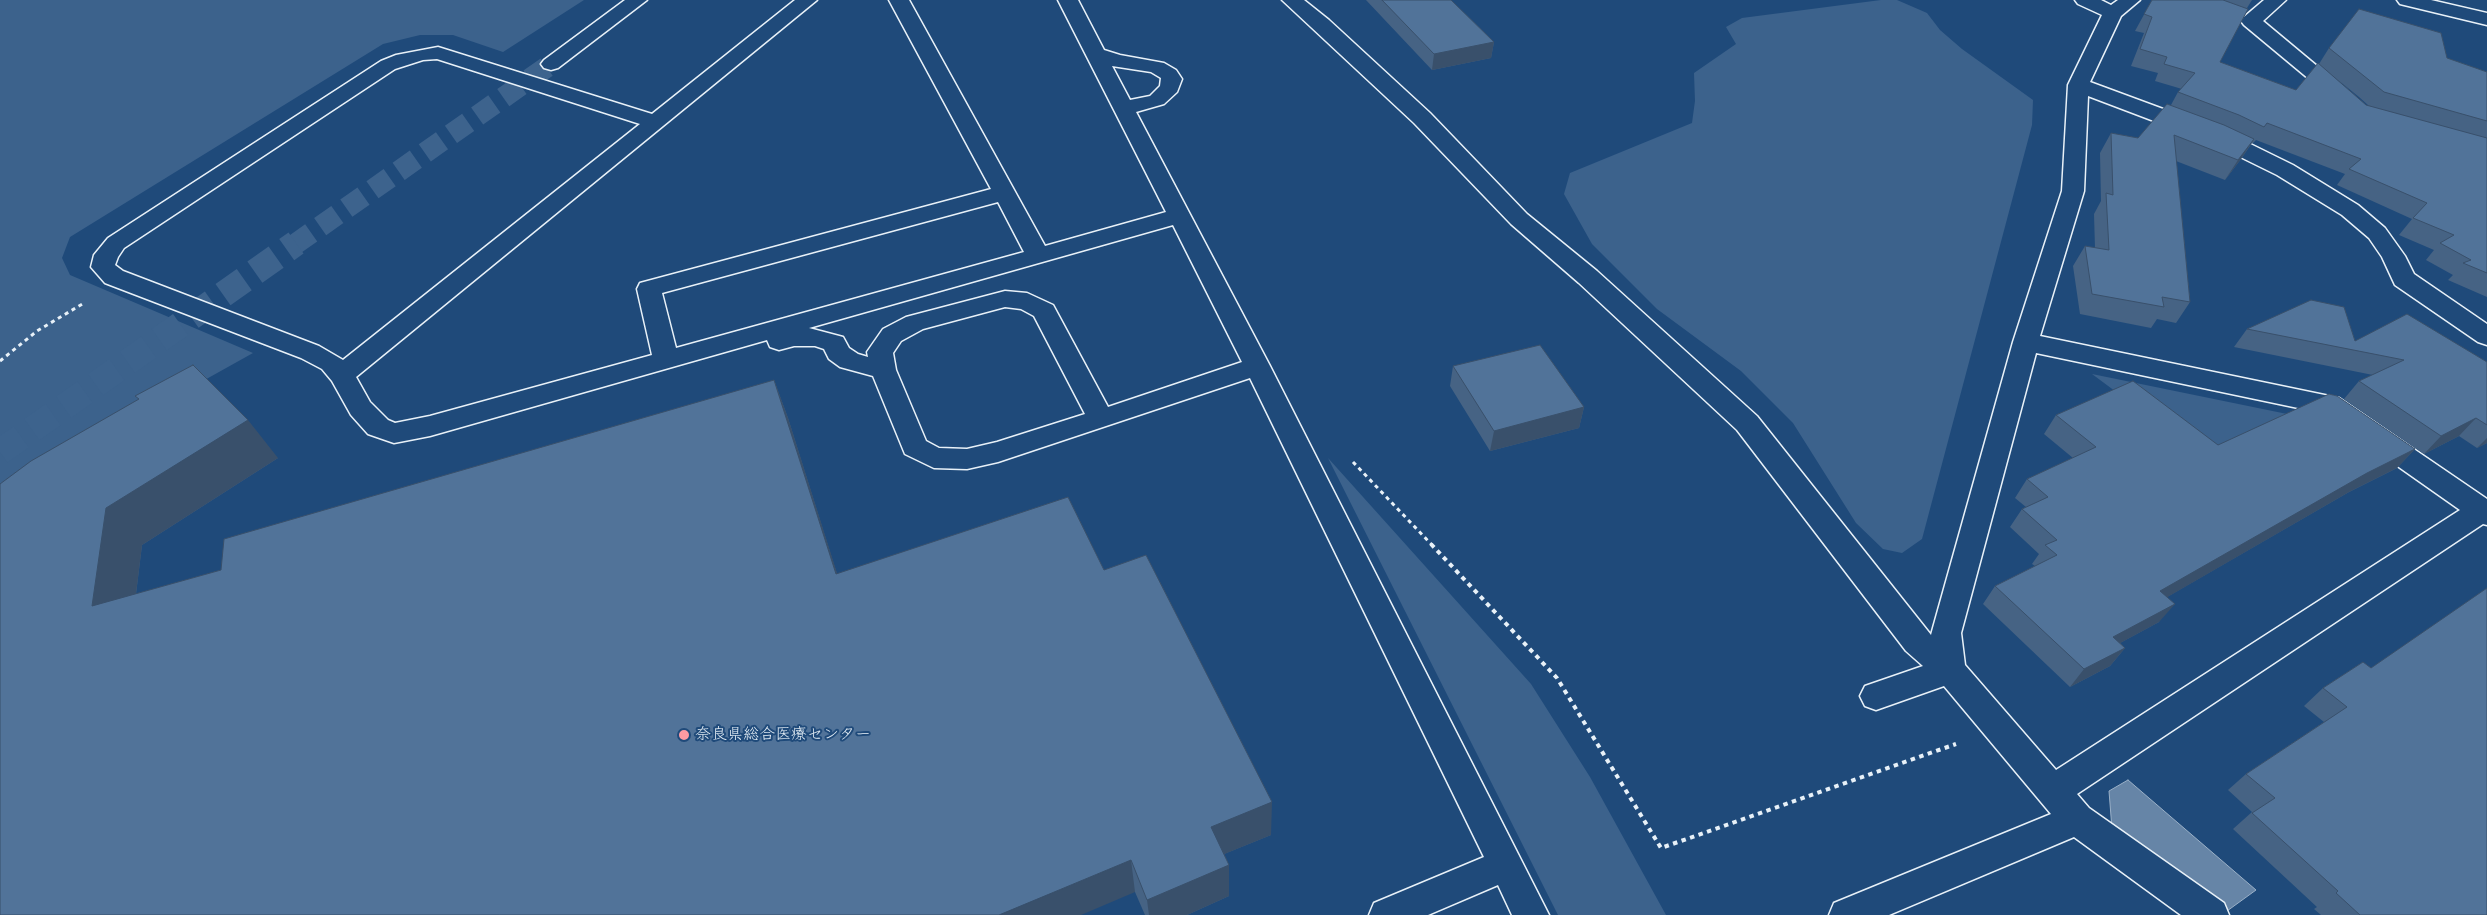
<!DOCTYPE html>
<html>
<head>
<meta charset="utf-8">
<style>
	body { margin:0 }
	canvas { display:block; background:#1f4a7a }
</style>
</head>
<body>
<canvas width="2487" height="915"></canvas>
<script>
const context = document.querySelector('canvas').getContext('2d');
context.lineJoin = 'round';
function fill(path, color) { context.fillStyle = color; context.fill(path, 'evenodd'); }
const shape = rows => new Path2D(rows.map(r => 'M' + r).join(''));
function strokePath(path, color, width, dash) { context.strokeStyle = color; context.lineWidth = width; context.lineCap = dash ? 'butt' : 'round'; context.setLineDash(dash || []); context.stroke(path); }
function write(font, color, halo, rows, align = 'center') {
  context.font = font + ' Itim,"Klee One",sans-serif'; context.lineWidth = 4; context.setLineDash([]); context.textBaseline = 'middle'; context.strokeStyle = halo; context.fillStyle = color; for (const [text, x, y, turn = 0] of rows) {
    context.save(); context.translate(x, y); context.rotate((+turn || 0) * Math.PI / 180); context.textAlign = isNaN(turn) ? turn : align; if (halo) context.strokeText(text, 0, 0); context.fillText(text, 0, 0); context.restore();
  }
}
fill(shape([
	[0,0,584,0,503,52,453,35,420,35,383,44,70,237,62,258,70,275,253,353,106,435,0,503],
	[1881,0,1897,0,1927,13,1940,30,1962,49,2033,100,2032,125,1922,539,1902,553,1883,549,1856,523,1793,423,1741,371,1657,309,1592,244,1564,194,1570,173,1692,123,1695,101,1694,73,1736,44,1726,27,1742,18],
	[2092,374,2292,415,2201,455],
	[1328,458,1531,684,1590,777,1666,915,1558,915]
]), '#3c628c');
const water = shape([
	[2128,780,2256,890,2227,911,2112,829,2109,791,2128,780]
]);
fill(water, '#6685a7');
strokePath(water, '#9ab0c7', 1);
strokePath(shape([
	[294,245,551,64]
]), '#3d638d', 21, [21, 11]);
strokePath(shape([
	[0,452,296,243]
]), '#3d638d', 26, [26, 13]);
const minor = shape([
	[795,0,817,0,356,377,370,402,388,420,395,423,430,416,652,355,637,289,640,283,991,189,889,0,909,0,1045,246,1166,212,1058,0,1078,0,1104,50,1120,55,1164,63,1176,70,1182,79,1177,92,1164,104,1136,112,1270,366,1549,915,1512,915,1498,885,1428,915,1369,915,1374,903,1484,857,1250,378,998,462,967,469,934,468,905,454,873,376,840,367,829,359,824,349,815,346,794,346,779,350,770,347,767,340,430,436,394,443,368,434,351,415,332,381,322,369,301,358,105,283,91,267,94,255,108,238,381,61,396,55,438,47,652,114,795,0],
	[437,59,640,124,343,360,319,346,123,271,115,265,118,257,124,248,395,69,423,60,437,59],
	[1112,66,1151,72,1161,78,1160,86,1150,96,1130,100,1112,66],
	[998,202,1024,252,676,348,662,293,998,202],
	[1173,225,1242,362,1108,407,1053,305,1027,293,1005,291,906,317,883,329,867,352,868,357,858,354,849,348,843,337,809,328,1173,225],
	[1005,307,1021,309,1034,316,1085,414,997,442,967,449,939,448,926,441,896,370,893,353,901,341,923,329,1005,307],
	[1282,0,1304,0,1329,20,1430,113,1527,214,1597,271,1757,416,1931,635,2013,342,2062,191,2068,85,2102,15,2078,4,2075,0,2101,0,2111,5,2118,0,2140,0,2121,16,2090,82,2228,133,2293,165,2358,205,2385,228,2405,256,2414,274,2487,324,2487,345,2478,342,2395,285,2382,257,2369,238,2342,215,2277,175,2212,143,2088,96,2084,191,2040,336,2339,398,2487,499,2487,525,2483,524,2077,794,2089,808,2224,903,2229,915,2181,915,2074,837,1889,915,1829,915,1834,903,2051,814,1944,686,1876,710,1865,706,1860,696,1865,686,1923,666,1906,651,1737,430,1579,283,1511,224,1414,123,1282,0],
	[2036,353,2322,413,2460,510,2056,770,1965,665,1961,633,2036,353],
	[2264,0,2286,0,2263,21,2347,91,2350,95,2347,99,2340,101,2333,99,2244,25,2241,21,2244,17,2264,0],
	[2397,0,2431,0,2487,13,2487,25,2400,4,2397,0]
]);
const major = shape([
	[625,0,647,0,558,68,551,70,544,68,541,64,544,60,625,0]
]);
strokePath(minor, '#e8f1f8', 3);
strokePath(major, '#e8f1f8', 3);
strokePath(shape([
	[0,361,37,331,84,303],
	[1353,462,1432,545]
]), '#e8f1f8', 3, [4, 4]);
strokePath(shape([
	[1431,544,1557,678,1661,848,1956,744]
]), '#e8f1f8', 4, [4.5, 4.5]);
fill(minor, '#1f4a7a');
fill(major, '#1f4a7a');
fill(shape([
	[1366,0,1451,0,1494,42,1491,58,1432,70],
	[2152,0,2252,0,2247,8,2220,62,2296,90,2319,64,2329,48,2447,58,2487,72,2487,297,2448,280,2453,275,2426,260,2434,250,2399,235,2412,219,2337,185,2345,174,2256,140,2253,143,2252,143,2241,159,2225,180,2176,161,2190,302,2176,323,2157,319,2151,328,2080,314,2073,266,2085,246,2095,248,2094,214,2101,201,2100,153,2111,133,2138,138,2171,105,2178,92,2182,89,2155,81,2158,73,2131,66,2144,33,2135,31],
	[2338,80,2359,97,2369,106,2366,105],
	[2247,329,2355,341,2487,362,2487,443,2477,448,2459,436,2424,454,2344,399,2359,381,2373,375,2234,347],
	[1453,366,1584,407,1579,428,1490,451,1450,386],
	[774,380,788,418,837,574,1104,570,1271,835,1224,854,1229,865,1229,896,1187,915,1145,915,1135,892,0,915,0,484,278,458,142,545,136,594,221,570],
	[2056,415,2218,445,2415,449,2397,468,2349,492,2167,597,2159,622,2120,643,2125,648,2110,666,2070,687,1983,604,1995,586,2035,566,2032,564,2039,554,2010,527,2022,509,2026,507,2015,498,2027,479,2073,458,2044,434],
	[2363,662,2487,915,2321,915,2314,909,2317,907,2233,829,2252,812,2228,790,2246,774,2324,722,2304,706,2323,688]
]), '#466384');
fill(shape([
	[1494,42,1491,58,1432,70,1434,54],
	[2254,139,2241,159,2225,180,2238,160],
	[774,380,788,418,849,611,836,574],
	[1584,407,1579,428,1490,451,1494,431],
	[2476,418,2459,436,2424,454,2441,436],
	[248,420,278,458,142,545,130,642,92,606,106,508],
	[2487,438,2487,443,2477,448],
	[2415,449,2397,468,2349,492,2145,610,2160,591,2367,473],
	[2175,604,2159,622,2098,655,2113,637],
	[2125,648,2110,666,2070,687,2084,669],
	[1272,802,1271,835,1212,859,1211,827],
	[1131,860,1135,892,1081,915,999,915],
	[1229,865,1229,896,1187,915,1149,915,1147,900]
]), '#39506b');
const building = shape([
	[1382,0,1451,0,1494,42,1434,54,1382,0],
	[2152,0,2223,0,2248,9,2220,62,2296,90,2318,63,2366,105,2487,138,2487,273,2463,263,2471,260,2440,243,2454,235,2413,218,2427,203,2349,169,2361,159,2267,123,2264,127,2239,115,2178,92,2195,73,2164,64,2167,57,2140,49,2152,17,2144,14,2152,0],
	[2359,9,2441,33,2447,58,2487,72,2487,121,2384,92,2329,48,2359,9],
	[2167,104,2224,125,2254,139,2238,160,2174,135,2190,302,2162,297,2164,307,2092,294,2085,246,2109,250,2106,193,2113,195,2111,133,2138,138,2167,104],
	[2311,300,2344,307,2355,341,2407,314,2487,362,2487,425,2476,418,2441,436,2359,381,2404,360,2247,329,2311,300],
	[1540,345,1584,407,1494,431,1453,366,1540,345],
	[193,365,248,420,106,508,92,606,221,570,224,539,774,380,836,574,1068,497,1104,570,1146,555,1272,802,1211,827,1229,865,1147,900,1131,860,999,915,0,915,0,484,31,461,139,399,135,396,193,365],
	[2133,381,2218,445,2329,394,2337,396,2415,449,2367,473,2160,591,2175,604,2113,637,2125,648,2084,669,1995,586,2057,555,2045,545,2057,540,2022,509,2048,497,2027,479,2096,447,2056,415,2133,381],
	[2487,588,2487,915,2360,915,2336,893,2338,891,2252,813,2275,798,2246,774,2347,707,2323,688,2363,662,2371,668,2487,588]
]);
fill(building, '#517399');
strokePath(building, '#39506b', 1);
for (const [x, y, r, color] of [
	[684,735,6,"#ff9aa2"]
]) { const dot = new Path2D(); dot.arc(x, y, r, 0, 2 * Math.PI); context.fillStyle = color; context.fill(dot); strokePath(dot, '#1f4a7a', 2); }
write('16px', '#e8f1f8', '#1f4a7a', [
	["奈良県総合医療センター",695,735]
], 'left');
</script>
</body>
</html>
